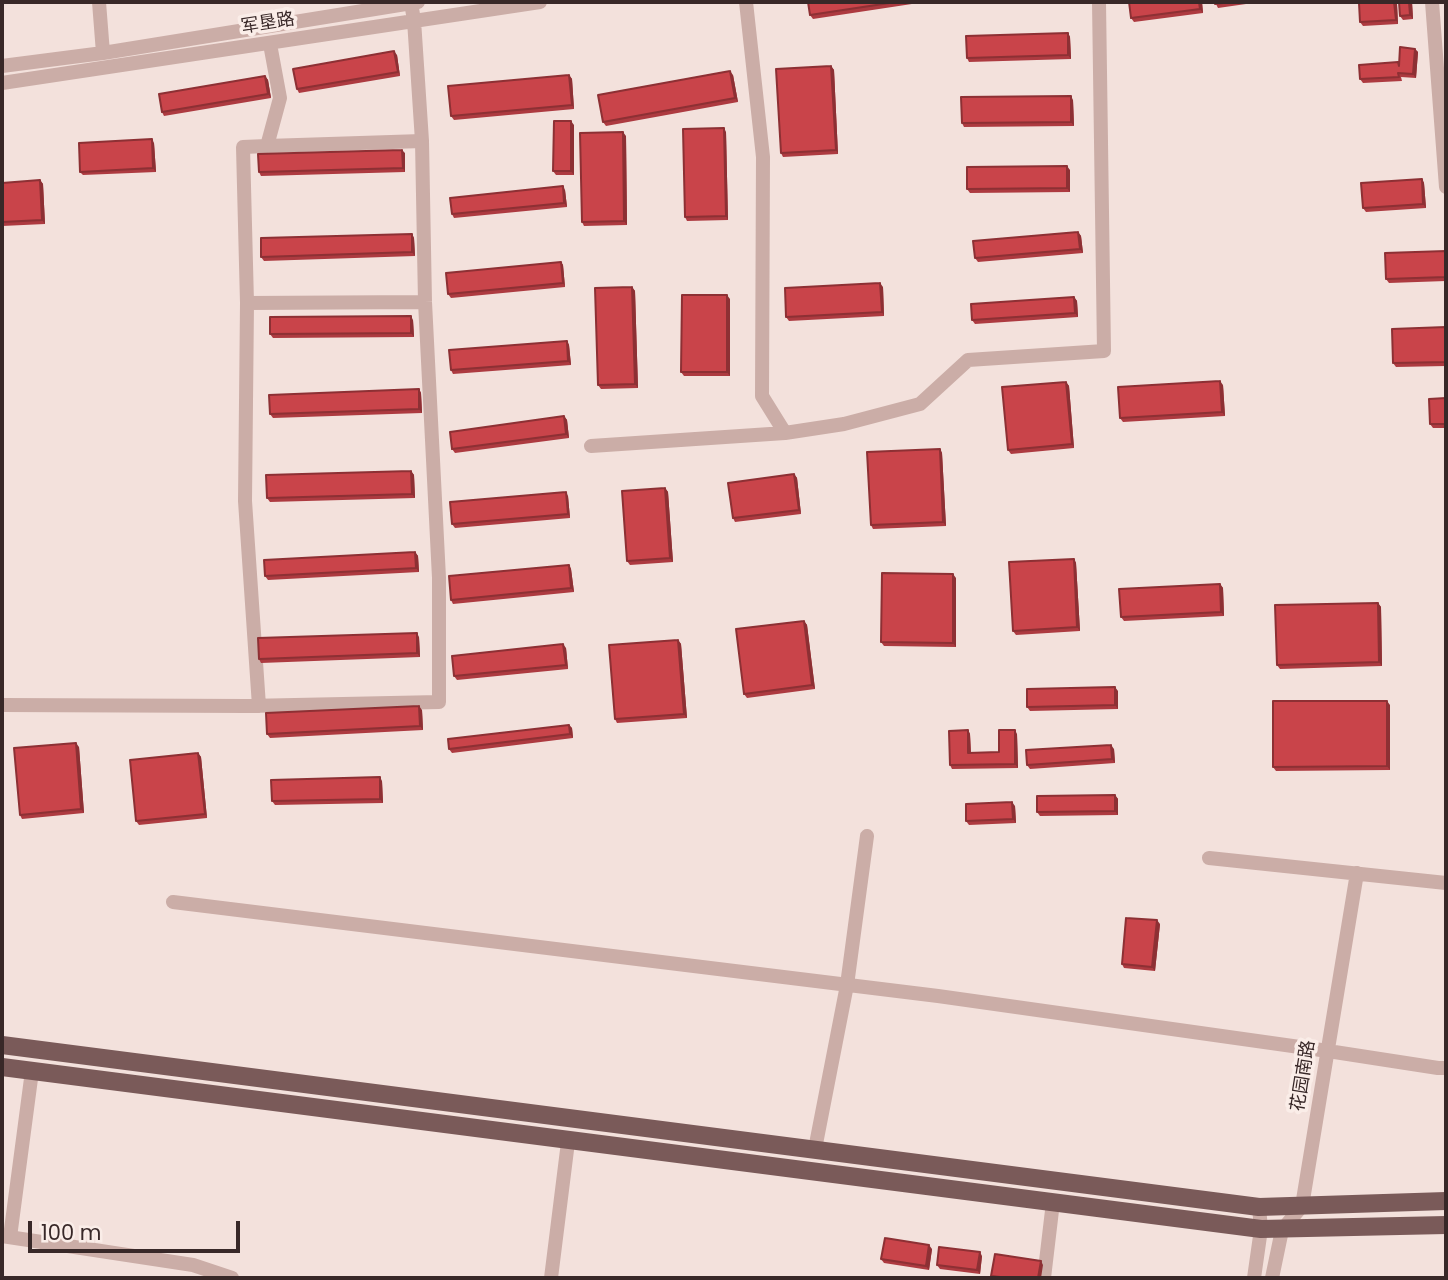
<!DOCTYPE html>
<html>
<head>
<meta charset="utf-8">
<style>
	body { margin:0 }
	#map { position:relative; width:1448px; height:1280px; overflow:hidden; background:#f3e1dc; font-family:Poppins,sans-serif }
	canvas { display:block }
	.frame { position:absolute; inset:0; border:4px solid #382828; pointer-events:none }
	.scale { position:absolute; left:28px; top:1221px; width:212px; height:32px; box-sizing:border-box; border:4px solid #382828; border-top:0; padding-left:9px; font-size:21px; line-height:24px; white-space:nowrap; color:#382828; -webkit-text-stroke:5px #faede8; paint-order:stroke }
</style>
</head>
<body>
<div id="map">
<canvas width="1448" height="1280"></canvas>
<div class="frame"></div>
<div class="scale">100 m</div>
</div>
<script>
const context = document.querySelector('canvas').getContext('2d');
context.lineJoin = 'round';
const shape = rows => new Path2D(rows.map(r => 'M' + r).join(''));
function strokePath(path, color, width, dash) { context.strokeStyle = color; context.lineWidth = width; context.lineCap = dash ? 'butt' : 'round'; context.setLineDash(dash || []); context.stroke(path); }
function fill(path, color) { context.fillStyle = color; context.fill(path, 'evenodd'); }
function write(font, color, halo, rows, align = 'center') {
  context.font = font + ' Poppins,"Noto Sans SC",sans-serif'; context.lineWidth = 7; context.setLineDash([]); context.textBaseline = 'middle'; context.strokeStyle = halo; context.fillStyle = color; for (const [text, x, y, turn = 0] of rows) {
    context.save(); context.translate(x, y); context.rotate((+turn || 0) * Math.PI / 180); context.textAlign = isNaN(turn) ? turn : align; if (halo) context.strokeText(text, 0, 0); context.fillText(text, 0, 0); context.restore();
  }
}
strokePath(shape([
	[99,2,103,53],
	[746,2,763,157,762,396,785,433,844,424,920,404,968,360,1104,351,1099,2],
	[1432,2,1446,187],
	[2,66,103,53,418,2],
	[2,83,540,2],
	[267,146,422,141],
	[247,303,425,302],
	[591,446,785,433],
	[2,705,247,706,439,702,439,578,425,302,422,141,414,20,411,3],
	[259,706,245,501,247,303,243,147,267,146,280,98,270,44],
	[1209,858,1446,883],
	[173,902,938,996,1328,1051,1438,1068,1446,1068],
	[815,1149,847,985,867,836],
	[2,1236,193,1265,232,1278],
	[10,1237,32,1071],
	[551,1278,568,1142],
	[1044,1278,1053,1202],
	[1254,1278,1261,1229,1259,1207],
	[1272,1278,1282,1230,1302,1206,1357,873]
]), '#cbada7', 14);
strokePath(shape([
	[2,1045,1259,1207,1446,1201],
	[2,1067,1261,1229,1446,1225]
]), '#7a5a59', 18);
fill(shape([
	[808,2,925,2,813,19,810,15],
	[1202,2,1203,13,1134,22,1131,18],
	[1215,2,1260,2,1218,8],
	[1374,2,1395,2,1397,4,1398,24,1363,26,1360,22],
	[1399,2,1412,2,1413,19,1403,20,1400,16],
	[1068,33,1070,37,1071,59,969,62,967,58],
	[1415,49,1418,52,1416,78,1401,77,1402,81,1363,83,1360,79,1399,64],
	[397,55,400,76,299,93,297,89],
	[831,66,834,70,838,154,783,157,781,153],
	[569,75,572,79,574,109,454,120,451,116],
	[733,75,738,102,606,126,603,122],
	[265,76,268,80,271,98,164,116,162,112],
	[1073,100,1074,126,964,127,962,123],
	[574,125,574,175,556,175,553,171],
	[726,132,728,220,687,221,685,217],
	[626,136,627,225,584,226,582,222],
	[154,143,156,172,83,175,80,172],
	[405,153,405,172,261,176,259,172],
	[1070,170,1070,192,970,193,967,189],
	[1422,179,1424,183,1426,208,1366,212,1363,208],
	[40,180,43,184,45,224,2,226,2,183],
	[565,190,567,207,454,218,452,214],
	[1078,232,1081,236,1083,253,978,262,975,258],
	[412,234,414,238,415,256,264,261,261,257],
	[1446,251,1446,281,1389,283,1386,279],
	[561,262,563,265,565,287,451,298,448,294],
	[632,287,635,291,638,388,601,389,598,385],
	[883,287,884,316,789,321,786,317],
	[1074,297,1077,301,1078,317,975,324,972,320],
	[730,299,730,376,684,376,681,372],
	[413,320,414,337,273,338,270,334],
	[1446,327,1446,366,1396,367,1393,363],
	[567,341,569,345,571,365,453,374,451,370],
	[1066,382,1069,386,1074,448,1011,454,1008,450],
	[1223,385,1225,416,1123,422,1120,418],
	[419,389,421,393,422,413,273,418,270,414],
	[1446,398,1446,428,1433,428,1430,424],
	[564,416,567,420,569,438,455,453,452,449],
	[940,449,942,453,946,526,873,529,871,525],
	[411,471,414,475,415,498,270,502,267,498],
	[794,474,797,478,801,514,735,522,733,518],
	[665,488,668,492,673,562,630,565,627,561],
	[568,496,570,518,455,528,452,524],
	[415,552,418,556,419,572,268,580,265,576],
	[1074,559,1076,563,1080,631,1016,635,1013,631],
	[569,565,571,569,574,592,453,604,451,600],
	[956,578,956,647,884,646,881,642],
	[1220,584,1223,588,1224,616,1124,621,1121,617],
	[1378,603,1381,607,1382,666,1280,669,1277,665],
	[804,621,807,625,815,689,747,698,744,694],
	[419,637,420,657,261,663,259,659],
	[678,640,681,644,687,718,617,723,615,719],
	[566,648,568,669,457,680,454,676],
	[1118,691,1118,709,1030,711,1027,707],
	[1390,705,1390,770,1276,771,1273,767],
	[422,710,423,730,270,738,267,734],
	[569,725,572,728,573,738,452,753,449,749],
	[968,730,970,734,971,753,999,752,1017,734,1018,768,952,769,950,765],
	[79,747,84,813,22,819,20,815],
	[1114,749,1115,763,1030,769,1027,765],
	[198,753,201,757,207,818,139,825,136,821],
	[382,781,383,803,275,805,272,801],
	[1115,795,1118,799,1118,815,1040,816,1037,812],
	[1015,806,1016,823,969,825,966,821],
	[1160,924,1155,971,1124,968,1122,964],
	[932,1249,929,1270,884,1263,881,1259],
	[982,1256,980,1274,940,1269,937,1265]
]), '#ad3a40');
fill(shape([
	[1199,2,1202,2,1203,13,1200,9],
	[1394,2,1397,4,1398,24,1396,20],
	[1409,2,1412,2,1413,19,1410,15],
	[1068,33,1070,37,1071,59,1068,55],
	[1415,49,1418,52,1416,78,1413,74],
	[394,51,397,55,400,76,398,72],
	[831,66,834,70,838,154,836,150],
	[730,71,733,75,738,102,735,98],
	[569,75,572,79,574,109,572,105],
	[265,76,268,80,271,98,268,94],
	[1071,96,1073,100,1074,126,1071,122],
	[571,121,574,125,574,175,571,171],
	[724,128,726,132,728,220,726,216],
	[623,132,626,136,627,225,624,221],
	[152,139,154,143,156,172,153,168],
	[402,150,405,153,405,172,403,168],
	[1067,166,1070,170,1070,192,1067,188],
	[1422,179,1424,183,1426,208,1423,204],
	[40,180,43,184,45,224,42,220],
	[563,186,565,190,567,207,564,203],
	[1078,232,1081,236,1083,253,1080,249],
	[412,234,414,238,415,256,412,252],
	[561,262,563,265,565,287,563,283],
	[880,283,883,287,884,316,882,312],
	[632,287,635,291,638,388,635,384],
	[727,295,730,299,730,376,727,372],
	[1074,297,1077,301,1078,317,1075,313],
	[411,316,413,320,414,337,411,333],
	[567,341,569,345,571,365,568,361],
	[1220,381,1223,385,1225,416,1222,412],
	[1066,382,1069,386,1074,448,1072,444],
	[419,389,421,393,422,413,419,409],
	[564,416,567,420,569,438,566,434],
	[940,449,942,453,946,526,943,522],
	[411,471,414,475,415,498,412,494],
	[794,474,797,478,801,514,799,510],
	[665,488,668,492,673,562,670,558],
	[566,492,568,496,570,518,568,514],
	[415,552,418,556,419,572,416,568],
	[1074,559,1076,563,1080,631,1077,627],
	[569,565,571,569,574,592,571,588],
	[953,574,956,578,956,647,953,643],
	[1220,584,1223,588,1224,616,1221,612],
	[1378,603,1381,607,1382,666,1379,662],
	[804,621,807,625,815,689,812,685],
	[417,633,419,637,420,657,417,653],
	[678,640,681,644,687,718,684,714],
	[563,644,566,648,568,669,566,665],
	[1115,687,1118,691,1118,709,1115,705],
	[1387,701,1390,705,1390,770,1387,766],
	[419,706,422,710,423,730,420,726],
	[569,725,572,728,573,738,570,734],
	[968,730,970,734,971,757,968,753],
	[1015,730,1017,734,1018,768,1015,764],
	[76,743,79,747,84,813,81,809],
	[1111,745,1114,749,1115,763,1112,759],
	[198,753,201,757,207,818,205,814],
	[380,777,382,781,383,803,380,799],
	[1115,795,1118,799,1118,815,1115,811],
	[1012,802,1015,806,1016,823,1013,819],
	[1157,920,1160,924,1155,971,1152,967],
	[929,1245,932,1249,929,1270,926,1266],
	[980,1252,982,1256,980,1274,977,1270],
	[1041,1261,1043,1265,1041,1278,1038,1278]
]), '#8d3034');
const building = shape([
	[808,2,896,2,810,15,808,2],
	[1129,2,1199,2,1200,9,1131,18,1129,2],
	[1215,2,1231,2,1215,4,1215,2],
	[1374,2,1394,2,1396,20,1360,22,1359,3,1374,2],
	[1399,2,1409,2,1410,15,1400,16,1399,2],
	[1068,33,1068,55,967,58,966,36,1068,33],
	[1400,47,1415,49,1413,74,1398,73,1399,77,1360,79,1359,65,1398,62,1399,66,1400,47],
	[394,51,398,72,297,89,293,69,394,51],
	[831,66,836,150,781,153,776,69,831,66],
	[730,71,735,98,603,122,598,95,730,71],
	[569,75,572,105,451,116,448,86,569,75],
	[265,76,268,94,162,112,159,94,265,76],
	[1071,96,1071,122,962,123,961,97,1071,96],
	[554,121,571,121,571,171,553,171,554,121],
	[724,128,726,216,685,217,683,129,724,128],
	[623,132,624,221,582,222,580,133,623,132],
	[152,139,153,168,80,172,79,143,152,139],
	[402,150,403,168,259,172,258,154,402,150],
	[1067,166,1067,188,967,189,967,167,1067,166],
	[1422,179,1423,204,1363,208,1361,183,1422,179],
	[40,180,42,220,2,222,2,183,40,180],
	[563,186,564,203,452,214,450,198,563,186],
	[1078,232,1080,249,975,258,973,241,1078,232],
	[412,234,412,252,261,257,261,238,412,234],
	[1446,251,1446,277,1386,279,1385,253,1446,251],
	[561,262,563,283,448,294,446,273,561,262],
	[880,283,882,312,786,317,785,288,880,283],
	[632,287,635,384,598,385,595,288,632,287],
	[682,295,727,295,727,372,681,372,682,295],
	[1074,297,1075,313,972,320,971,304,1074,297],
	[411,316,411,333,270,334,270,317,411,316],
	[1446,327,1446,362,1393,363,1392,329,1446,327],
	[567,341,568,361,451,370,449,350,567,341],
	[1220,381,1222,412,1120,418,1118,387,1220,381],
	[1066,382,1072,444,1008,450,1002,387,1066,382],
	[419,389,419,409,270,414,269,395,419,389],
	[1446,398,1446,424,1430,424,1429,399,1446,398],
	[564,416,566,434,452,449,450,432,564,416],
	[940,449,943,522,871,525,867,452,940,449],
	[411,471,412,494,267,498,266,475,411,471],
	[794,474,799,510,733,518,728,483,794,474],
	[665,488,670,558,627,561,622,491,665,488],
	[566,492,568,514,452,524,450,502,566,492],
	[415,552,416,568,265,576,264,560,415,552],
	[1074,559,1077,627,1013,631,1009,562,1074,559],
	[569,565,571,588,451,600,449,576,569,565],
	[882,573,953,574,953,643,881,642,882,573],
	[1220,584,1221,612,1121,617,1119,589,1220,584],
	[1378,603,1379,662,1277,665,1275,605,1378,603],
	[804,621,812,685,744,694,736,629,804,621],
	[417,633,417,653,259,659,258,638,417,633],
	[678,640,684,714,615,719,609,645,678,640],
	[563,644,566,665,454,676,452,656,563,644],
	[1115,687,1115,705,1027,707,1027,689,1115,687],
	[1273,701,1387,701,1387,766,1273,767,1273,701],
	[419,706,420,726,267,734,266,713,419,706],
	[569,725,570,734,449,749,448,739,569,725],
	[968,730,968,753,999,752,999,730,1015,730,1015,764,950,765,949,731,968,730],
	[76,743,81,809,20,815,14,748,76,743],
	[1111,745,1112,759,1027,765,1026,750,1111,745],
	[198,753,205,814,136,821,130,760,198,753],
	[380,777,380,799,272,801,271,780,380,777],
	[1115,795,1115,811,1037,812,1037,796,1115,795],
	[1012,802,1013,819,966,821,966,804,1012,802],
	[1126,918,1157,920,1152,967,1122,964,1126,918],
	[885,1238,929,1245,926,1266,881,1259,885,1238],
	[939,1247,980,1252,977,1270,937,1265,939,1247],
	[995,1254,1041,1261,1038,1278,1009,1278,991,1276,995,1254]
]);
fill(building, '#c9444a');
strokePath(building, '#8d3034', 2);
write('18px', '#382828', '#faede8', [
	["军垦路",268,24,-9],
	["花园南路",1304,1076,-81]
]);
</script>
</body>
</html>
